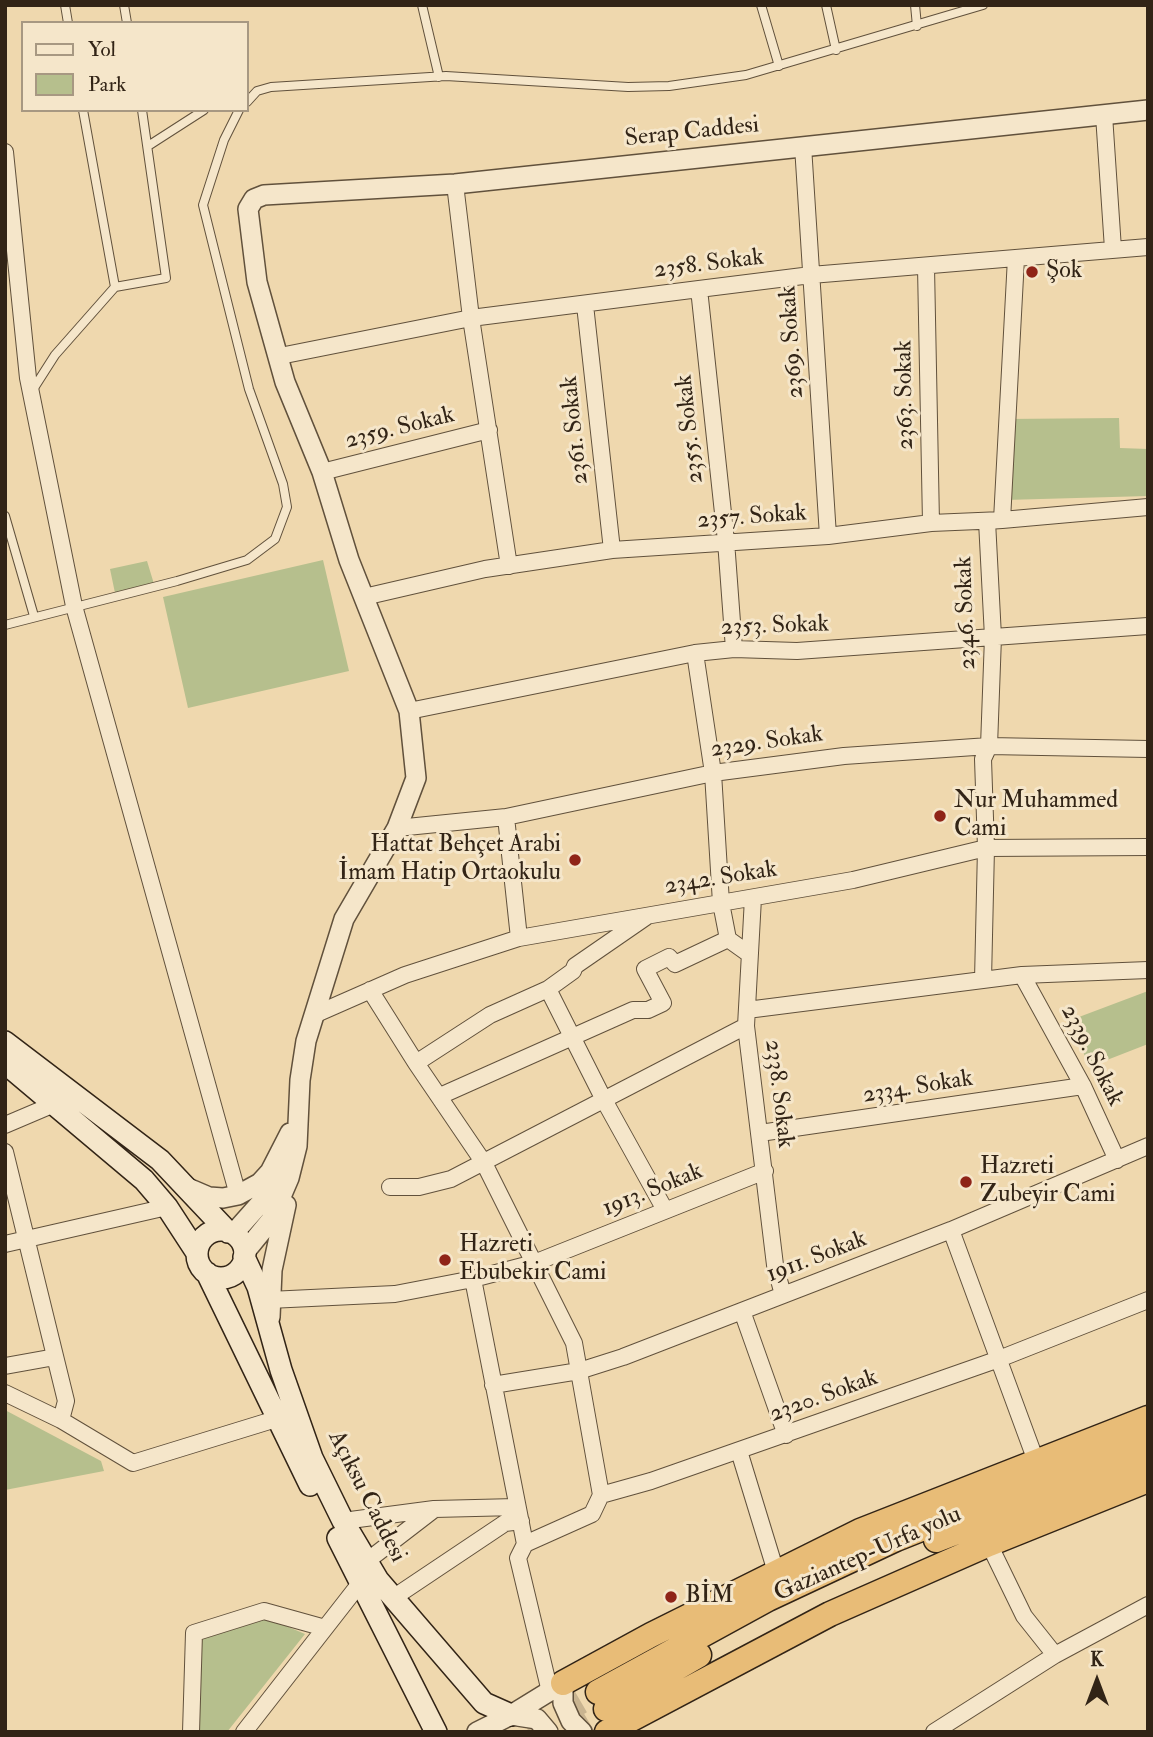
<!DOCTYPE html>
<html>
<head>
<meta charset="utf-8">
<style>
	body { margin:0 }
	#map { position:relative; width:1153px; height:1737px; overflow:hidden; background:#efd8ae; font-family:"IM FELL Double Pica",serif }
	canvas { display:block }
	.frame { position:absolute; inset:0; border:7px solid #322416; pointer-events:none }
	.legend { position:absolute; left:21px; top:21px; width:228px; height:91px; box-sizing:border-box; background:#f5e6ca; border:2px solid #a79882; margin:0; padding:9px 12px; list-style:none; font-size:21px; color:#322416 }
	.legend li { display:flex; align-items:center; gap:14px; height:35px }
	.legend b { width:35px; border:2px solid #a79882 }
	.north { position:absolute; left:1062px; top:1646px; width:70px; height:70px; -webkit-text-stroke:5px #f5e6ca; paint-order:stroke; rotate:0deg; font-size:19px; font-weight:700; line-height:28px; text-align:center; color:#322416 }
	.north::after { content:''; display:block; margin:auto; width:24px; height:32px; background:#322416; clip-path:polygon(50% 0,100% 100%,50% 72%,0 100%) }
</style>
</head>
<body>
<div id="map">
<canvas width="1153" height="1737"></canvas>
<div class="frame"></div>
<ul class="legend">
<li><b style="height:9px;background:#f5e6ca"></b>Yol</li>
<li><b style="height:19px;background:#b6bf8d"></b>Park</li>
</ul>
<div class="north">K</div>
</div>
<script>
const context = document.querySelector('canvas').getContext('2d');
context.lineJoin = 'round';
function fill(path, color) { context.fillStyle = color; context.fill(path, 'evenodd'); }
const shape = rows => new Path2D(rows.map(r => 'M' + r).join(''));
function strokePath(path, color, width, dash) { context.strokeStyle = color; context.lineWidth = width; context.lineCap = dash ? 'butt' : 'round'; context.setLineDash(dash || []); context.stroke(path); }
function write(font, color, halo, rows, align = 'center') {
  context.font = font + ' "IM FELL Double Pica",serif'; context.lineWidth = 6; context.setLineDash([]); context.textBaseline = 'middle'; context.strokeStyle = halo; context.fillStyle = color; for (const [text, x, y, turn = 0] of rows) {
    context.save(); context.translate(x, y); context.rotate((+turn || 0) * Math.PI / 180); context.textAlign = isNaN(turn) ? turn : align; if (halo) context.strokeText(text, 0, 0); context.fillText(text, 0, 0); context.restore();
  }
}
fill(shape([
	[1119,418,1120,448,1148,449,1148,496,1005,500,1005,419],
	[323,560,349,671,188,708,163,597],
	[147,561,154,584,115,593,110,569],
	[1148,991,1148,1044,1089,1067,1071,1020],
	[5,1410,101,1461,104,1471,5,1490],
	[265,1617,305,1634,227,1732,194,1732,198,1643,208,1636]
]), '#b6bf8d');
strokePath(shape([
	[529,1732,598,1692],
	[567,1732,606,1709]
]), '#c9b490', 24, [24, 12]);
const service = shape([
	[65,5,68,23],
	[124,5,127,23],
	[422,5,439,77],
	[761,5,779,66],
	[826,5,836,50],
	[915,5,917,26],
	[247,102,257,91,271,87,446,76,628,87,669,86,746,75,983,5],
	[148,146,204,110],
	[115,287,166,278,142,110],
	[32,391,55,355,115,287,83,110],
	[5,516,34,616],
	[5,625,177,581,247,560,275,539,287,507,283,484,249,389,203,205,224,140,239,110]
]);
const minor = shape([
	[1104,115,1113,249],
	[803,146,828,536],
	[5,152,28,378,74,606,238,1195],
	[455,184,471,318,509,566],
	[926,267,931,523],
	[699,289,726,541,734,649],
	[585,305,612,550],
	[280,356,471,318,699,289,811,275,1148,247],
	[322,472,489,430],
	[364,597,485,569,612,550,828,536,931,523,1002,520,1148,507],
	[695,653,713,773,721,903,728,939],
	[409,711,695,653,734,649,797,651,1148,626],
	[506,817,519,938],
	[397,828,506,817,713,773,844,756,989,746,1148,749],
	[753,898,746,1026,775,1265,783,1295],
	[1022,975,1083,1086,1117,1160],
	[983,980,986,848,983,759,989,746,993,637,987,521,1002,520,1016,258],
	[548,989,604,1100,665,1210],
	[370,990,416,1063],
	[747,1010,1022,975,1148,970],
	[314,1015,405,975,519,938,853,880,986,848,1148,847],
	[440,1096,633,1010,648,1010,663,1003,645,969,669,957,675,964,728,939,749,954],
	[5,1125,52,1105],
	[760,1133,1083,1086],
	[5,1152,66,1401,61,1420],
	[390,1187,419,1187,451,1179,746,1026],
	[951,1230,1036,1461],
	[5,1244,167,1207],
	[473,1279,525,1544,518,1558,550,1692],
	[269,1300,395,1294,473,1279,534,1263,765,1171],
	[742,1311,786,1435],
	[5,1366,55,1357],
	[493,1385,579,1371,623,1357,951,1230,1148,1146],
	[5,1393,61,1420,133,1463,276,1419],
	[739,1451,776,1572],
	[601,1495,574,1343,484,1163,416,1063,490,1015,548,989,573,971,575,966,646,917],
	[343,1521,434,1509,516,1507],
	[525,1544,592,1514,601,1495,651,1481,999,1359,1148,1300],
	[989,1544,1024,1616,1055,1655],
	[367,1561,432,1511],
	[393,1598,505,1523,521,1521],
	[191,1732,194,1633,264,1611,325,1628],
	[244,1732,361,1582],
	[934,1732,1055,1655,1148,1605]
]);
const tertiary = shape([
	[188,1188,209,1197,223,1198,238,1195,260,1183,270,1172,290,1133],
	[233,1234,282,1179],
	[244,1253,271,1220,289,1178,297,1146,300,1080,306,1041,344,919,397,828,416,778,409,711,349,560,322,472,285,382,257,282,248,209,254,199,264,195,455,184,1148,110],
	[270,1317,272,1270,286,1205],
	[563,1683,563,1703,571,1721,582,1732],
	[511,1715,563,1683],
	[477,1732,511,1715,537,1719,548,1732]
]);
const secondary = shape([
	[5,1042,160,1160,228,1232],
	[5,1063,144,1180,167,1207,197,1253],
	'197 1254a24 24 0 1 1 48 0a24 24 0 1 1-48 0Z',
	[244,1257,258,1287,281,1370,312,1458,343,1521,378,1580,484,1703,511,1715],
	[207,1273,310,1485],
	[338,1538,436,1732]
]);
const trunk = shape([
	[936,1540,1148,1458],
	[563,1683,651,1635,860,1531,1148,1418],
	[598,1692,768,1599,896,1539,1148,1438],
	[606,1709,699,1655],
	[607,1732,830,1614,989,1544,1148,1480]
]);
strokePath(service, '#61513c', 10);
strokePath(minor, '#61513c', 18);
strokePath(tertiary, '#61513c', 22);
strokePath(secondary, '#322416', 24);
strokePath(trunk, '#322416', 27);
strokePath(service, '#f5e6ca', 8);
strokePath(minor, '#f5e6ca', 16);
strokePath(tertiary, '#f5e6ca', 19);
strokePath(secondary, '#f5e6ca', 21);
strokePath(trunk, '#e8bc77', 24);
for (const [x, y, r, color] of [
	[1032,272,7,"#8f2418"],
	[940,816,7,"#8f2418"],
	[575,860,7,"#8f2418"],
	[966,1182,7,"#8f2418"],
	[445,1260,7,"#8f2418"],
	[671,1597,7,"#8f2418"]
]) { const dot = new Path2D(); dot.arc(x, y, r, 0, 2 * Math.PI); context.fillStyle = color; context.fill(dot); strokePath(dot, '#f5e6ca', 2.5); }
write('24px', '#322416', '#f5e6ca', [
	["Serap Caddesi",692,133,-6],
	["2358. Sokak",709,265,-7],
	["2369. Sokak",793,342,-94],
	["2363. Sokak",906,395,-91],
	["2359. Sokak",400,429,-14],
	["2355. Sokak",691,429,-96],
	["2361. Sokak",576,430,-96],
	["2357. Sokak",752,518,-4],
	["2346. Sokak",967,613,-92],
	["2353. Sokak",775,627,-2],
	["2329. Sokak",767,743,-8],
	["2342. Sokak",721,879,-9],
	["2339. Sokak",1091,1056,63],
	["2334. Sokak",918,1088,-9],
	["2338. Sokak",778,1094,83],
	["1913. Sokak",653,1191,-22],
	["1911. Sokak",817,1258,-21],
	["2320. Sokak",824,1397,-20],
	["Açıksu Caddesi",366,1497,63],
	["Gaziantep-Urfa yolu",868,1555,-24]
]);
write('24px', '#322416', '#f5e6ca', [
	["Şok",1046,272],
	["Nur Muhammed",954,802],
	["Cami",954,830],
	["Hattat Behçet Arabi",561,846,"right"],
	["İmam Hatip Ortaokulu",561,874,"right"],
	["Hazreti",980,1168],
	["Zubeyir Cami",980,1196],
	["Hazreti",459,1246],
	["Ebubekir Cami",459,1274],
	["BİM",685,1597]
], 'left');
</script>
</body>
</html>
